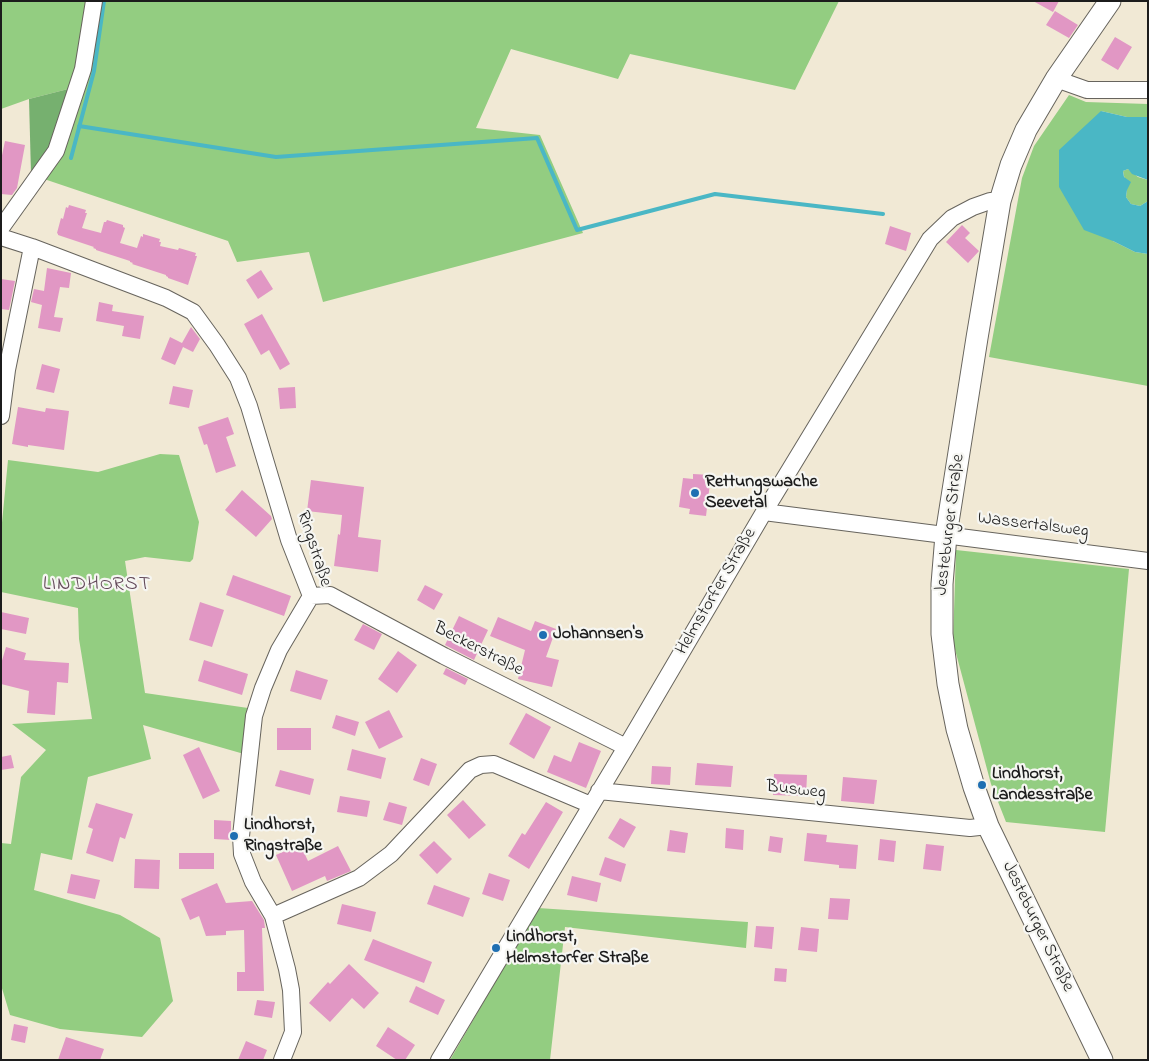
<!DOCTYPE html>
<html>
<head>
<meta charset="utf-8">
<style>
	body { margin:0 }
	#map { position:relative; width:1149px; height:1061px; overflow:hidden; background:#f1e9d5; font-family:"Indie Flower",sans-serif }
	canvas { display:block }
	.frame { position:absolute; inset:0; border:2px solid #1c1c1c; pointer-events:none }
</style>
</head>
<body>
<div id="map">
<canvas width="1149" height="1061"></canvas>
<div class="frame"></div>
</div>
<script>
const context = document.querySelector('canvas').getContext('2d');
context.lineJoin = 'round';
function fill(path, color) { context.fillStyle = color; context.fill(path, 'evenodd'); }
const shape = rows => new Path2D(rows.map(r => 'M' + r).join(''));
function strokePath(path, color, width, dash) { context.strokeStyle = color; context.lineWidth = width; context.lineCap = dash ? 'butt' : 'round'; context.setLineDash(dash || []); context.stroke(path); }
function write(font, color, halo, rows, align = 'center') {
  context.font = font + ' "Indie Flower",sans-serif'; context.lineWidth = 4.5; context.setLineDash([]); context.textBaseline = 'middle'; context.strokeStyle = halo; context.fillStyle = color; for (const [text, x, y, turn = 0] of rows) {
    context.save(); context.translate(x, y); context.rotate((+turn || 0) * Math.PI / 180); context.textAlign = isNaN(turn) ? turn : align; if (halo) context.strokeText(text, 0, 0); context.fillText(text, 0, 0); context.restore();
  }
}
fill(shape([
	[1,1,87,1,72,88,29,99,1,109],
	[100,1,839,1,795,90,630,54,618,79,511,49,476,128,540,135,583,233,323,302,309,252,237,262,228,241,44,179],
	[1069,95,1086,102,1148,104,1148,117,1127,117,1101,111,1113,241,1135,252,1148,254,1148,386,989,357,1022,178,1034,146],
	[1128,169,1138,177,1148,180,1148,201,1140,206,1131,204,1126,197,1127,190,1123,171],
	[160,454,179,455,199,522,193,559,190,562,145,557,125,561,145,693,248,708,244,754,143,725,151,759,88,777,72,860,41,853,34,890,120,915,160,938,173,1001,142,1037,60,1029,10,1015,1,985,1,843,11,844,21,777,46,750,12,724,92,719,79,639,78,608,1,592,1,533,8,460,98,472],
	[956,550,1129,569,1105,832,1006,822,991,784,953,642],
	[538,908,748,922,746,948,565,927,550,1060,450,1060]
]), '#93cd81');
fill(shape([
	[72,88,50,149,31,174,29,99]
]), '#76b06f');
fill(shape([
	[1101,111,1127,117,1148,117,1148,180,1132,174,1128,169,1123,171,1124,177,1131,182,1127,190,1126,197,1131,204,1140,206,1148,201,1148,254,1135,252,1113,241,1084,230,1059,187,1059,150]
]), '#4ab7c5');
strokePath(shape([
	[79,126,276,157,537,138,577,230,715,194,883,214],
	[71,158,94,71,104,1]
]), '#4ab7c5', 4);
fill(shape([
	[1033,1,1059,1,1053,12],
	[1055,11,1078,25,1069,38,1046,25],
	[1115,37,1132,47,1118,70,1101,60],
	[5,141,25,145,17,188,12,195,1,194,1,160],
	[69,205,86,210,85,213,87,213,82,228,101,233,104,222,106,222,107,220,123,225,123,227,125,228,120,243,137,248,141,236,143,237,143,234,160,239,159,242,161,242,160,246,178,250,179,248,196,253,195,256,197,256,188,285,168,278,168,277,166,276,166,275,132,264,133,263,130,262,130,261,96,250,96,249,93,248,94,247,58,235,58,234,57,233,61,218,63,219,66,207,68,208],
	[962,225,970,233,965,238,979,251,968,263,946,242],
	[890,226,911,233,906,251,885,244],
	[47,268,71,273,69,288,60,287,54,317,63,318,60,332,38,328,42,305,31,302,34,289,44,291],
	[261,270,273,289,258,299,246,280],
	[1,279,15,281,9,310,1,309],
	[99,302,113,305,112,311,144,316,140,339,122,336,124,326,96,321],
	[262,314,290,364,280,370,269,350,261,355,244,324],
	[191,327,200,339,193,352,183,347,175,365,161,359,170,337,182,343],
	[42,364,60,369,54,393,36,389],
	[173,386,193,390,189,408,169,404],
	[295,387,296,408,280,409,278,388],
	[18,407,45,412,46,408,69,411,64,450,28,445,28,447,12,444],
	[228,417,234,434,226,437,236,466,216,473,207,444,204,445,198,427],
	[693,474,711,475,706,516,689,514,690,509,679,507,683,478,693,479],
	[311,480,364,487,358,537,381,540,378,572,334,566,338,534,340,535,342,515,307,511],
	[242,490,271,516,272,519,256,537,225,510],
	[233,575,291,596,284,616,226,595],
	[425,585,443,594,434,610,417,600],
	[200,602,224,610,212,647,189,640],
	[1,612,29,618,26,634,1,629],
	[459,616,488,630,474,660,445,645],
	[498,617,531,631,535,621,556,629,546,657,559,660,552,687,518,679,525,650,490,636],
	[363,624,382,634,374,650,354,640],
	[6,647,26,653,24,660,69,663,68,683,57,682,55,715,27,713,29,691,1,684,1,664],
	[398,651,417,665,397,693,378,679],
	[204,660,248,674,242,695,198,681],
	[446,668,468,679,465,685,443,674],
	[296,670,328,680,321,700,290,691],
	[389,710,403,737,379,749,365,722],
	[526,713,551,727,534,759,509,744],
	[336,715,359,722,355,736,332,728],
	[277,728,311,728,311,750,277,750],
	[579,742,601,751,586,788,547,772,554,755,571,762],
	[199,747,220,791,203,799,183,755],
	[352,749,386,758,381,779,347,770],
	[11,755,14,768,1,770,1,757],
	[421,758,437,764,429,786,413,780],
	[697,763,733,766,731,787,695,785],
	[652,766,671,767,670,785,651,784],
	[280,770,314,779,310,795,275,786],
	[774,774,807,775,806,796,773,795],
	[843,777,877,780,874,804,841,801],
	[340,796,370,801,367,817,337,812],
	[463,800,486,825,469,839,447,815],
	[389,802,407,807,402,825,383,820],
	[546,802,563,812,529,869,508,856,522,833,525,835],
	[96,803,133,814,125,839,120,837,113,862,86,853,93,829,88,827],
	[620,818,636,827,624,848,608,838],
	[214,820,231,821,231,840,214,839],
	[726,828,744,830,743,850,725,848],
	[670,830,688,833,685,853,667,851],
	[807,833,827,835,826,842,858,845,856,869,839,868,839,865,804,861],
	[770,836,783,838,781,853,768,851],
	[880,839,896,841,894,862,878,860],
	[434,841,452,859,437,874,419,855],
	[300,844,308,861,338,846,351,871,327,881,325,876,292,891,276,855],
	[926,844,944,846,941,871,923,869],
	[179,853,214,853,214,869,179,869],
	[605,857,626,864,621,882,599,875],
	[135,859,160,860,159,889,134,888],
	[489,873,510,880,503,901,482,894],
	[71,874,100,880,95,899,67,893],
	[572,876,601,883,597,902,567,895],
	[217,883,226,903,252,901,264,920,265,928,262,928,264,991,237,991,237,972,245,972,244,930,226,931,226,935,206,936,199,916,190,920,181,899],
	[434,885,470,898,463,917,427,904],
	[830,898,850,899,848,920,828,919],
	[342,904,376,912,371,932,337,924],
	[756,926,774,927,772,949,754,947],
	[801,927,819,929,817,952,798,950],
	[373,939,432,962,424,983,364,960],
	[349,964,379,993,364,1009,352,998,330,1022,309,1003,328,982,330,984],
	[775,968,787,969,786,982,774,981],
	[416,986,445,1000,438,1015,409,1002],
	[257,1000,275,1002,272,1018,254,1015],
	[14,1024,28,1027,25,1043,11,1040],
	[388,1027,415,1045,405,1060,397,1060,376,1046],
	[66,1037,104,1049,100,1060,58,1060],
	[246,1041,267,1050,263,1060,238,1060]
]), '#e197c4');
const minor = shape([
	[1056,79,1087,90,1148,90],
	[1,228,56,151,83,69,94,1],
	[1,237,32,247,166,298,193,312,217,345,238,378,249,406,289,540,311,596],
	[1,416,7,370,32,247],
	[764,512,1148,561],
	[311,596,330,595,444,656,626,747],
	[599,791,970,828,988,826],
	[273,916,359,878,391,854,470,770,481,765,494,764,591,805],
	[282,1060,293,1032,291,990,287,969,273,916,253,882,242,854,241,836,254,716,263,688,279,650,311,596],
	[439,1060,626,747,764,512,930,239,952,218,973,207,990,201,1000,201]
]);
const major = shape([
	[1102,1060,988,826,974,787,957,729,948,684,942,634,942,584,946,535,977,338,1000,201,1011,165,1026,130,1056,79,1110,1]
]);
strokePath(minor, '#67645d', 18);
strokePath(major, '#67645d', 23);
strokePath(minor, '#fff', 16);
strokePath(major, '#fff', 21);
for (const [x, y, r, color] of [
	[695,493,5,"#1f6fb2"],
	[543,635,5,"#1f6fb2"],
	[982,785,5,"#1f6fb2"],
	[234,836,5,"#1f6fb2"],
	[496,948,5,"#1f6fb2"]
]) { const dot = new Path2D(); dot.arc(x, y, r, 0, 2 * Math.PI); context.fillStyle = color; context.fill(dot); strokePath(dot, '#f6f6f2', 2); }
write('bold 18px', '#1c1c1c', '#f6f6f2', [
	["Rettungswache",705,483],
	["Seevetal",705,504],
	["Johannsen's",553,635],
	["Lindhorst,",992,775],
	["Landesstraße",992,796],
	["Lindhorst,",244,826],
	["Ringstraße",244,847],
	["Lindhorst,",506,938],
	["Helmstorfer Straße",506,959]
], 'left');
write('18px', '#1c1c1c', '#f6f6f2', [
	["Jesteburger Straße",951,525,-83],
	["Wassertalsweg",1033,526,7],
	["Ringstraße",313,549,72],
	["Helmstorfer Straße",717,592,-60],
	["Beckerstraße",478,650,27],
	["Busweg",796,791,6],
	["Jesteburger Straße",1037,927,64]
]);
context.letterSpacing = '1px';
write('20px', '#614757', '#f6f6f2', [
	["LINDHORST",97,586]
]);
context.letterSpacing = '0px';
</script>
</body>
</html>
